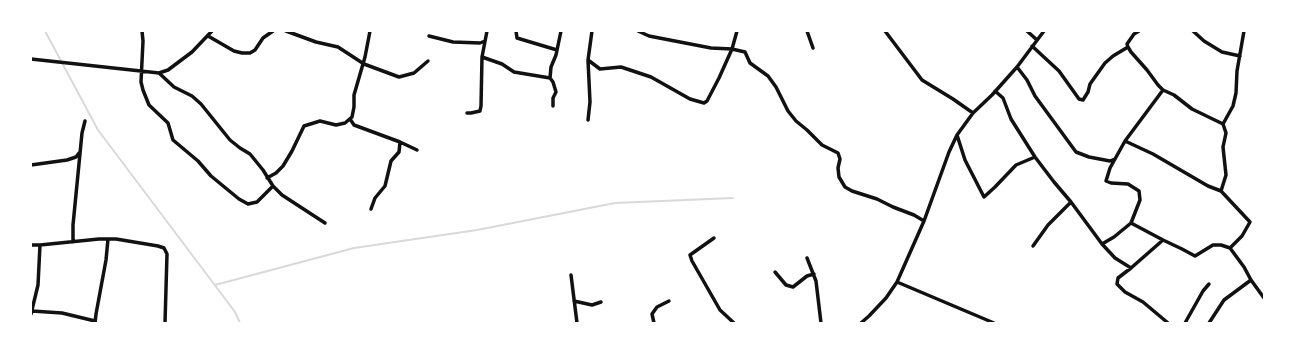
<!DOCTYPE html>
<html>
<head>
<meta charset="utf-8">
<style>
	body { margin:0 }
	#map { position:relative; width:1295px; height:354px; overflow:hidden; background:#fff; font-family:"PT Sans",sans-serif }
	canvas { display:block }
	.frame { position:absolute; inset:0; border:32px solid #fff; pointer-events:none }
</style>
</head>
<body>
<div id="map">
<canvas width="1295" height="354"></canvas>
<div class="frame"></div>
</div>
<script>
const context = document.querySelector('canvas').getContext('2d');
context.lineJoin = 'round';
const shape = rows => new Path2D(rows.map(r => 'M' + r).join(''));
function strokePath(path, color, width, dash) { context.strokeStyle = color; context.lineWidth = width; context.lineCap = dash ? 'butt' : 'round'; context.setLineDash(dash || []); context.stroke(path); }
strokePath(shape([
	[45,31,98,130,235,312,240,323],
	[215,285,354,248,477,230,615,203,733,198]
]), '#d9d9d9', 2);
strokePath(shape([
	[142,31,143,41,141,82,143,90,149,105,168,123,173,140,198,161,211,176,239,199,248,204,257,202,273,186],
	[286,31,316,42,338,47,364,64,399,77,414,73,428,61],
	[516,31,517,38,557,50],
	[638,31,649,36,711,48,732,49,745,52,750,63,768,76,776,87,788,111,796,121,807,130,822,145,838,153,840,159,838,168,839,177,845,187,852,191,877,199,893,207,914,215,924,221],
	[807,31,813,48],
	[885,31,922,80,953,99,973,113],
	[1027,31,1037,40],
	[1193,31,1204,41,1222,52,1240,56],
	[208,36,234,51,242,53,250,53,255,50,263,38,273,31],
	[429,36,453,42,480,43,485,41],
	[1032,46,1059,71,1079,99,1083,100,1088,92,1090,84,1105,63,1113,56,1128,47],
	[482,57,502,64,514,72,550,78],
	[31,59,159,73,168,70,192,52,212,31],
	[588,60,600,69,621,67,651,77,690,99,704,103,707,101,719,78,732,49,737,31],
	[1017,67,1027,80,1035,96,1076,152,1089,157,1110,161,1115,159],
	[159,73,174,87,192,96,201,104,230,140,240,148,250,154,263,170,273,186,282,195,325,223],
	[1163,90,1125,141,1110,168,1106,181,1111,183,1128,184,1139,191,1140,200,1131,223,1163,240],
	[995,91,1003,98,1011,119,1035,157,1054,182,1071,202,1102,244,1115,258,1131,268,1118,278,1117,284,1125,292,1143,302,1168,323],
	[553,106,553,98,556,92,553,82,550,78,551,67,556,55,561,31],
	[467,113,471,113,480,111,481,106,482,57,487,31],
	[350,119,354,125,400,142,417,150],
	[588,120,590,102,588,60,592,31],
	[1223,124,1233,106,1236,93,1237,71,1244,31],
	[957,135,965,160,984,197,995,187,1016,165,1035,157],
	[1125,141,1153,154,1208,186,1221,191,1226,175,1223,147,1226,133,1223,124,1192,109,1174,95,1163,90,1158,85,1147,70,1131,52,1128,47,1127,44,1134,34,1139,31],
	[31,165,67,160,76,157,79,153],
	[267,178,276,173,283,166,292,151,304,126,320,121,336,125,345,123,352,117,354,107,354,95,365,57,370,31],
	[1221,191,1250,222,1242,236,1230,248],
	[371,209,375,198,385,186,391,161,399,152,400,142],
	[714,238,690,255,692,261,720,310,734,323],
	[73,242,73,225,78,174,82,133,85,121],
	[1102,244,1114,237,1131,223],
	[31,245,40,245,99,239,116,239,158,246,164,248,167,254,165,323],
	[1033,246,1048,225,1071,202],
	[807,258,816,281,821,323],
	[1131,268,1163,240,1182,249,1195,256,1213,245,1221,245,1230,248,1244,267,1251,280,1224,300,1209,323],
	[775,272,786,285,793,287,807,276,814,274],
	[571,275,577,323],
	[1251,280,1264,298],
	[897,282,994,323],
	[574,301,592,305,601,302],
	[32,311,62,313,95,321],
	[31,314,38,285,40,245],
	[95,323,96,314,106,260,108,239],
	[654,323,652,314,657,307,669,301],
	[861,323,869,316,886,298,897,282,924,221,949,152,957,135,973,113,992,95,1017,67,1044,31],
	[1185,323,1203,291,1209,284]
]), '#111', 3.5);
</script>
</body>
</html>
